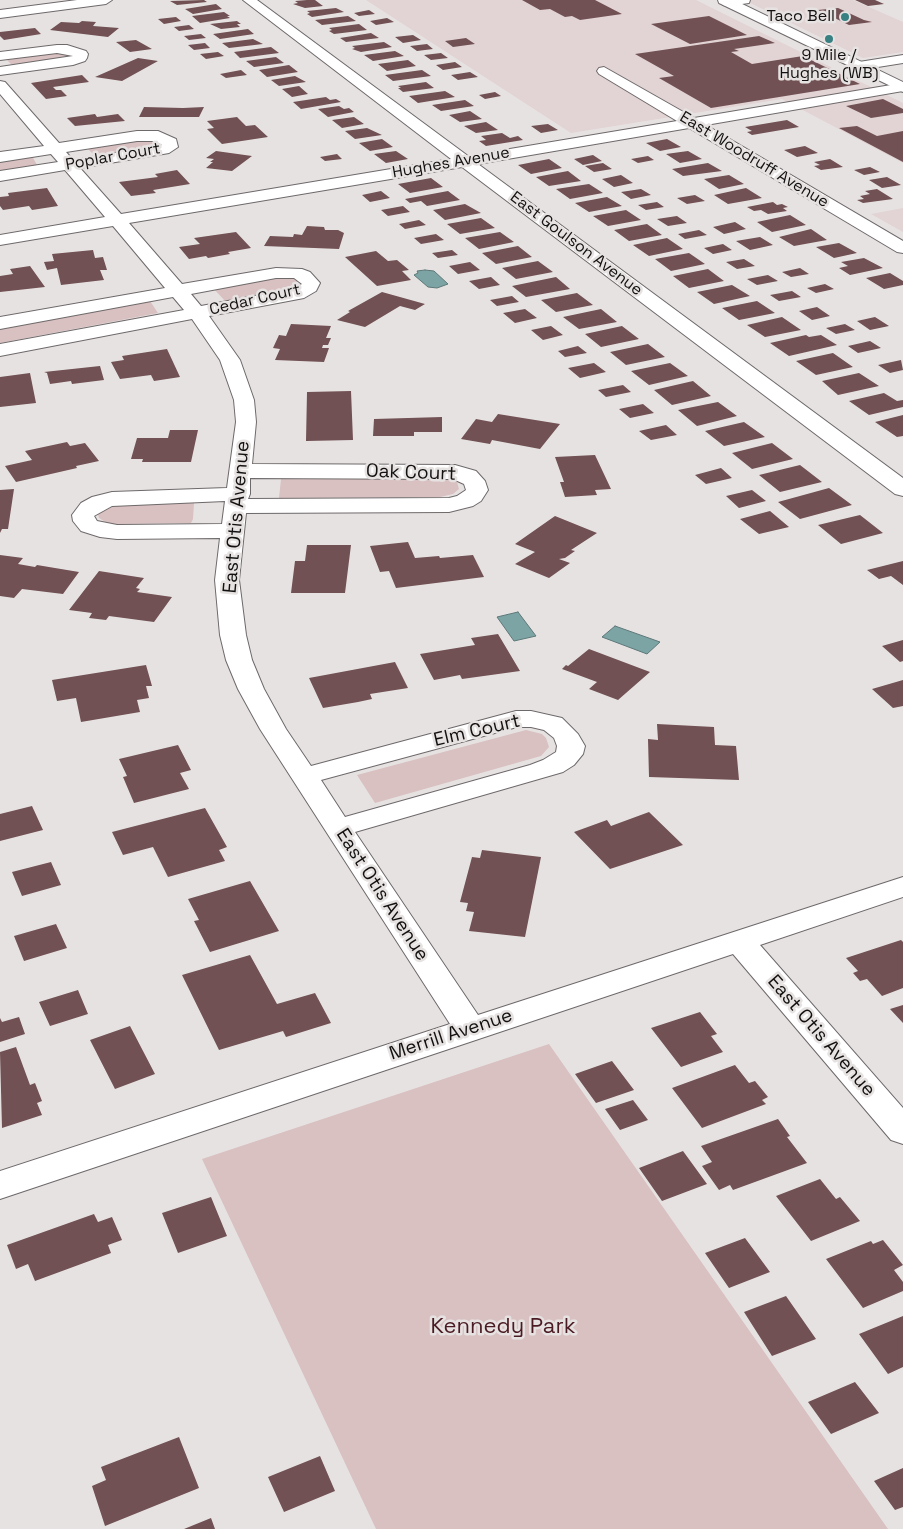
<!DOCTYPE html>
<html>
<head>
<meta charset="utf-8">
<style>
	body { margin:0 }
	canvas { display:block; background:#e7e2e2 }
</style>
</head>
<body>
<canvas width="903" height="1529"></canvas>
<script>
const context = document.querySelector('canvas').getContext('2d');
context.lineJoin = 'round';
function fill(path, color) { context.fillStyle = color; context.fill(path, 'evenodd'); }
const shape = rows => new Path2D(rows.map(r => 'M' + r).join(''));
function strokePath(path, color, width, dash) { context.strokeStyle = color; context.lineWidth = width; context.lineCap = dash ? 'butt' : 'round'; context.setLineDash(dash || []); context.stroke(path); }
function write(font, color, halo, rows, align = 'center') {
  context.font = font + ' "Space Grotesk",sans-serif'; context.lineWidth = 5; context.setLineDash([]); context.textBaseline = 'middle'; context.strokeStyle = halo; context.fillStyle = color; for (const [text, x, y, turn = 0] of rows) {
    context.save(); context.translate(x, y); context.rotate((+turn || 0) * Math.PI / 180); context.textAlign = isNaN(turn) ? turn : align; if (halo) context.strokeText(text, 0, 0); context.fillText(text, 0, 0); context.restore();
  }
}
fill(shape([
	[366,0,696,0,903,103,903,163,782,99,571,133],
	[744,0,853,0,903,22,903,52,863,58],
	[903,208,903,232,871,214]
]), '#e2d3d4');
fill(shape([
	[57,52,72,55,69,58,13,66,7,60],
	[142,139,153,139,160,143,157,146,96,157,87,148],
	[32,156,37,165,0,171,0,161],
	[277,277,294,279,297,280,297,285,287,289,225,301,214,289],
	[150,301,158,313,0,343,0,329],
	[440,477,457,482,459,489,453,494,440,497,279,498,281,479],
	[122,503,194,503,193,519,191,523,114,524,107,523,99,518,98,514,104,508],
	[526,730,542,734,546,738,549,747,541,756,375,803,357,775],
	[549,1044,888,1529,376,1529,202,1159]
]), '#d9c0c1');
const water = shape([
	[425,270,434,271,448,284,437,288,428,287,414,275,418,273,417,271,425,270],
	[518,612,536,636,514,641,497,617,518,612],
	[615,626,660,642,647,654,602,637,615,626]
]);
fill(water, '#7da4a5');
strokePath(water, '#5d7878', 1);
fill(shape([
	[204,0,207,2,177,5,170,1],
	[307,0,315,0,323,6,305,8,293,4,298,3,295,1],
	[522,0,595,0,622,14,580,20,572,16,565,17,550,9,540,10],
	[855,0,875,0,884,4,868,6],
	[216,4,222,9,193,14,185,9],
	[336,8,344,12,312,17,307,14,310,13,307,11],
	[838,8,864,20,872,22,849,25,818,10],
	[369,10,375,14,359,16,354,13],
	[224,12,230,16,227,16,230,18,200,23,192,16],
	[348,16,356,21,322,25,315,20],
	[709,16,747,35,690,44,651,24],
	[176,17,181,21,164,24,158,19],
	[387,18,394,22,376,25,370,21],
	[82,21,96,22,93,26,119,28,108,37,50,30,61,22,79,23],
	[237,21,241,24,237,24,240,27,221,29,210,24],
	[359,24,367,30,334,34,329,31,332,30,329,28],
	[189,25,194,29,179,31,174,27],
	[35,28,41,34,4,40,0,36,0,32],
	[248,29,254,34,220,39,213,34],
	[371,33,379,38,346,42,340,38],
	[201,34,206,38,189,40,184,36],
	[413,35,421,40,403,43,395,37],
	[759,36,775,43,734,49,739,51,731,52,752,64,803,56,860,84,711,108,659,78,674,76,635,54],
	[466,38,475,44,453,47,445,41],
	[253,39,263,44,229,48,222,43],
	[136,40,152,49,130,52,116,42],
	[384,42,392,47,361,52,352,49,355,48,352,46],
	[205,43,210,48,194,50,188,45],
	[427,44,433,49,417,51,410,46],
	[271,47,279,53,240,58,234,52],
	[395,51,404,56,373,61,364,55],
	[218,52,224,56,206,59,200,54],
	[441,53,448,58,431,60,424,55],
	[276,57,284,63,254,67,246,61],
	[138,58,158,61,122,81,95,77],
	[408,60,416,66,387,71,378,64],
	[455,62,462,67,443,70,436,65],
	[289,65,298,72,267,77,259,70],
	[241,70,247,75,226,78,220,74],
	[422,70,431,76,393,81,385,75],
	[470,72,478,77,458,80,451,75],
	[82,75,89,82,53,87,56,90,61,90,67,96,46,99,31,83],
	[295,76,306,82,279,86,271,80],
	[426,82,434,88,403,92,398,88,401,88,398,86],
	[299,86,308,94,292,97,282,89],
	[445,91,455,97,418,103,409,96],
	[495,92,501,96,485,99,479,95],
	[326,97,330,100,336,99,341,102,301,109,293,102],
	[883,99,903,109,903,113,871,118,846,106],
	[465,100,474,106,441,111,432,105],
	[339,106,344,109,349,108,354,112,328,117,318,109],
	[144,107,183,108,204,107,199,117,139,117],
	[470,111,482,119,460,122,449,115],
	[95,114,97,117,118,114,125,121,75,126,67,118],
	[237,117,246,126,255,125,268,137,222,144,207,129,214,128,207,121],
	[354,117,364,124,342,128,332,120],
	[787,120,799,127,752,135,747,132,752,131,745,127],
	[486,122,498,130,476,133,464,126],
	[548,124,558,130,541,133,531,126],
	[857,126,877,136,903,131,903,162,839,128],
	[367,128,382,135,355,139,345,131],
	[502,133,510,138,518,136,523,140,486,146,479,141,486,140,481,136],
	[382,139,393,147,370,151,359,143],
	[667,139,681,147,660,151,646,143],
	[805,146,818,153,797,157,784,150],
	[216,151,252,156,232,171,206,168,213,162,210,162,214,159,206,158],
	[396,151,408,159,386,163,374,154],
	[688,151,702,159,680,163,666,154],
	[337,154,342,159,325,161,320,157],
	[593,155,602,161,583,165,574,159],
	[648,156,654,160,638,163,631,159],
	[549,159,562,168,531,174,518,165],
	[830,159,843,167,821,170,814,166,820,165,814,162],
	[603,163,612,169,594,172,585,166],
	[708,163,722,171,683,176,672,169],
	[870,167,880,172,864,175,854,170],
	[177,170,190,184,153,190,156,193,131,196,119,182,158,177,155,174],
	[568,171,581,181,549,186,536,177],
	[621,175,633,183,614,187,602,179],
	[729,175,744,184,719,189,704,179],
	[887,177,901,185,882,188,869,180],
	[431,178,443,187,410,193,398,184],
	[589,184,603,193,570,199,556,189],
	[47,188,58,206,32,210,29,206,3,210,0,206,0,197,9,196,8,193],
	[746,188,762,198,728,204,714,195],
	[641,189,651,195,631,199,621,192],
	[877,189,893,199,863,203,857,200,864,199,860,196,870,194,865,191],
	[381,191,390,198,370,202,362,195],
	[448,191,460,200,427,206,421,201,410,203,405,199],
	[695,195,705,201,687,204,677,198],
	[607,197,622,206,589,212,575,203],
	[657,202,664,207,646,210,638,205],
	[773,202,777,205,782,204,788,207,783,208,787,211,768,214,761,210,754,211,747,207],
	[465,204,481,213,445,220,433,210],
	[403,206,410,212,388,216,381,210],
	[626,210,641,220,608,226,593,216],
	[790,215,806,225,772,232,757,222],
	[677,216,687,223,668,226,657,219],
	[481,218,495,228,460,234,447,224],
	[419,220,426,225,405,229,399,224],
	[735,222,746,229,724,234,713,227],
	[647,224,662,235,629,241,614,230],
	[307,226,324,227,325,230,338,230,344,233,339,249,264,246,270,236,293,237,294,234,302,235],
	[811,229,827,240,794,246,779,237],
	[699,230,707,235,685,239,678,234],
	[236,232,251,248,228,252,230,254,208,258,206,256,189,259,179,247,200,244,194,238],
	[500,232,514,242,479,249,465,238],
	[436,234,444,240,421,244,414,238],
	[760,237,773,245,750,250,736,241],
	[667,238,683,249,649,256,633,245],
	[839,243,857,253,834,258,816,247],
	[723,244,732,250,713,254,704,248],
	[518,246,532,257,496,264,482,253],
	[93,250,95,258,103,257,107,270,100,270,104,280,61,285,57,268,47,270,44,262,54,261,52,254],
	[452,250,458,255,438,258,432,253],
	[376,251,388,261,397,260,409,270,402,271,411,280,377,286,345,257],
	[689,253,705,264,671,271,655,259],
	[864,258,883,268,850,275,839,268,848,266,841,262],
	[744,259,755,266,737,269,726,262],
	[538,261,553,272,516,279,502,268],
	[470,262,480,270,458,274,449,266],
	[30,266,45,287,0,292,0,276,13,274,10,269],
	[800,268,809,274,791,277,782,272],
	[708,269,724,281,689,288,673,276],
	[890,273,903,281,903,285,884,289,866,278],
	[768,275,778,281,757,285,747,279],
	[491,277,500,285,479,289,469,281],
	[556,277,570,289,526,297,512,286],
	[825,284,834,289,816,293,807,288],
	[732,285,750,296,714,304,697,292],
	[792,291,801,297,779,301,770,295],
	[382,292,425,304,415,310,400,306,365,327,337,320,350,312,348,311],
	[577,293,593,305,556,312,541,300],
	[512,296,519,302,497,306,490,300],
	[757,301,775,313,739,320,722,308],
	[817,307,830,316,812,320,799,311],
	[525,309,537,318,515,323,503,313],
	[601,309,617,322,579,329,563,317],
	[782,317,801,330,765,337,747,325],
	[875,317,889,326,870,330,857,321],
	[291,324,331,326,326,338,331,338,328,345,323,345,322,348,329,348,324,362,275,360,280,349,273,348,279,335,286,336],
	[845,324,855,330,836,334,826,328],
	[551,326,563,335,543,340,531,330],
	[622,326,639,339,601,347,585,334],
	[806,335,809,337,821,335,837,345,789,356,770,343],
	[870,341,881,348,858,353,848,346],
	[648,344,665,357,626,365,610,352],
	[578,346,587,353,565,357,558,351],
	[167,349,180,377,154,381,151,375,120,379,111,362,124,360,122,356],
	[833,353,853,367,816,375,796,361],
	[901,360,903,370,890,373,878,365],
	[594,363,606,372,580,378,568,368],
	[670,363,688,376,649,385,631,371],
	[100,366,104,380,72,384,71,381,50,384,47,373,44,372],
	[30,373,36,403,0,407,0,377],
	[859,373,879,386,838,395,822,381],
	[693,381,711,396,672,405,654,390],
	[623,385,631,392,606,397,598,390],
	[351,391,353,440,306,441,307,392],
	[884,393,897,401,903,400,903,407,869,415,849,401],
	[718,402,737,416,697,426,678,410],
	[643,404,654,413,630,418,619,409],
	[498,414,560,424,540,449,492,440,490,444,461,439,476,419,492,422],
	[903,415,903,436,897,437,875,422],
	[442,417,442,432,414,432,414,436,373,436,374,419],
	[744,422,765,437,724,446,705,431],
	[666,425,677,435,651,440,639,431],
	[170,430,198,430,191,462,142,462,143,459,131,459,137,438,168,438],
	[67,442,70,446,85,443,99,461,76,466,77,468,16,482,5,466,32,460,25,451],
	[772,443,793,459,752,469,732,453],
	[595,455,611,489,595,490,597,495,565,497,560,482,564,482,555,457],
	[800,465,822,482,780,492,759,475],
	[721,468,732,478,706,484,695,475],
	[829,488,852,505,800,519,778,502],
	[14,489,8,529,2,529,0,533,0,490],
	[752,490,766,501,739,508,726,496],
	[770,511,789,527,759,534,740,519],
	[860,515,883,533,841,544,818,525],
	[555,516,597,533,571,550,575,551,565,558,559,559,570,563,549,578,515,564,535,552,515,544],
	[408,542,415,558,439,556,440,558,473,555,484,577,396,588,389,571,380,572,370,546],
	[307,545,351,545,345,593,291,593,295,561,305,561],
	[0,555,23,558,18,564,35,567,37,565,79,572,63,594,22,589,14,598,0,596],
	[903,561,903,585,891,576,879,579,867,570],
	[99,571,144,578,136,588,140,589,137,592,172,597,154,622,109,616,106,620,89,618,92,613,69,610],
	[498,634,520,671,462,679,460,675,434,680,420,654,475,645,471,638],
	[903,640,903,661,900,662,882,646],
	[589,649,650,672,618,700,589,689,597,682,562,669,566,665,568,666],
	[395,662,408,688,370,694,372,699,358,702,323,708,309,678],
	[146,665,152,686,146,686,149,698,137,700,140,712,81,722,76,698,57,701,52,680],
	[903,680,903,706,893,708,872,689],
	[657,724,714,727,715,745,736,746,739,780,649,777,648,739,658,740],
	[178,745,191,770,180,773,189,789,134,803,123,777,127,776,119,759],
	[32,806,43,830,0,841,0,814],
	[205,808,227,847,219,850,225,861,168,877,153,847,123,855,112,832],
	[649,812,683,845,610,869,574,832,607,820,611,826],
	[482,850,541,857,525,937,469,931,474,912,466,911,468,903,460,902,472,857,480,858],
	[51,862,61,885,22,896,12,872],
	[250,881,279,931,210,952,194,921,199,920,188,899],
	[56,924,67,948,24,961,14,936],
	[901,940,903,942,903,988,882,996,867,979,860,981,853,973,858,971,846,958],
	[250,955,277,1004,315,993,331,1023,286,1037,283,1031,219,1050,182,975],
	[78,990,88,1014,50,1026,39,1002],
	[903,1005,903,1023,890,1009],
	[700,1012,717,1034,711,1036,723,1052,681,1067,651,1028],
	[19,1017,25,1034,0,1042,0,1018,2,1022],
	[130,1026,155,1074,115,1089,90,1040],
	[16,1047,30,1085,35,1083,42,1101,37,1103,42,1115,2,1128,0,1052],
	[612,1061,634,1090,596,1103,575,1074],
	[735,1065,749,1083,755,1081,768,1097,762,1100,766,1104,702,1128,672,1088],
	[633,1100,648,1120,620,1130,605,1109],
	[778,1119,790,1136,787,1137,807,1163,733,1190,730,1185,719,1190,702,1166,712,1162,701,1146],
	[683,1151,707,1184,662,1201,639,1168],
	[820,1179,836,1199,840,1197,860,1221,811,1241,776,1196],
	[211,1197,227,1236,178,1253,162,1213],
	[94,1214,98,1222,112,1217,122,1240,108,1245,111,1253,35,1281,28,1264,16,1269,7,1245],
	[745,1238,770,1272,729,1288,705,1253],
	[883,1240,903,1265,894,1270,903,1282,903,1291,863,1308,826,1259,871,1241,873,1244],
	[786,1296,816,1339,772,1356,744,1312],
	[903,1316,903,1367,888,1374,859,1334],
	[855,1382,879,1413,831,1434,808,1402],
	[179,1437,199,1488,105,1526,92,1486,106,1480,101,1467],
	[320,1456,335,1491,284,1512,268,1477],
	[903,1468,903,1507,895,1510,874,1481],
	[211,1518,215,1529,184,1529]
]), '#715153');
const minor = shape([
	[77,0,112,0,106,4,0,18,0,10,77,0],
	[243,0,257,0,468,156,677,121,599,74,597,71,599,68,604,67,694,118,903,83,903,91,706,125,903,241,903,253,897,252,689,128,478,164,903,478,903,496,895,494,462,167,129,223,182,284,276,268,302,269,310,272,320,283,316,291,304,298,209,316,240,360,254,400,256,422,252,464,455,465,476,471,485,481,488,490,481,501,473,506,449,512,246,513,239,580,246,635,252,660,264,689,286,729,311,766,516,711,531,711,562,718,578,734,585,746,583,754,574,765,563,772,355,832,478,1015,903,877,903,897,760,945,903,1108,903,1144,891,1140,733,954,0,1199,0,1171,450,1024,260,729,238,689,226,660,220,635,215,580,220,538,117,539,100,537,81,531,73,521,72,515,81,503,92,497,112,492,227,488,236,422,234,400,220,360,192,319,0,356,0,344,184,310,173,297,0,329,0,317,165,288,113,226,0,245,0,235,105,217,65,170,0,181,0,171,58,162,51,154,0,162,0,152,44,146,0,94,0,81,5,82,59,143,137,131,158,131,176,139,178,147,169,153,80,168,121,214,451,159,243,0],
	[137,141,155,141,162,145,73,160,66,152,137,141],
	[276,278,294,278,302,284,292,289,201,306,191,294,276,278],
	[250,478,453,479,464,484,466,490,457,496,449,498,248,499,250,494,250,478],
	[225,501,222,524,117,525,97,521,94,516,112,506,225,501],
	[517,727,531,727,544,730,554,738,557,746,556,752,543,760,530,765,345,817,321,780,517,727],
	[723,0,750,0,749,3,728,6,723,5,722,2,723,0],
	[57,45,67,45,86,51,88,54,87,58,85,61,73,65,0,75,0,67,73,56,57,53,0,60,0,52,57,45],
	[903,55,903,63,859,70,854,69,852,66,854,63,859,62,903,55]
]);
const major = shape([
	[718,0,734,0,903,82,903,92,719,3,718,0]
]);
strokePath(minor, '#6e696a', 2);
strokePath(major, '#6e696a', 2);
fill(minor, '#fff');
fill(major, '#fff');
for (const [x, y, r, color] of [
	[845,17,5,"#388082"],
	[829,39,5,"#388082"]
]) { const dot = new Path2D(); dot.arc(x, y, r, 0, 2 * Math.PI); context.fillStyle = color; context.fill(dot); strokePath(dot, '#e7e2e2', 2); }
write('16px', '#121010', '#e7e2e2', [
	["Taco Bell",835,17],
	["9 Mile /",829,56,"center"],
	["Hughes (WB)",829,74,"center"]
], 'right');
write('16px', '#121010', '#e7e2e2', [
	["Poplar Court",113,157,-10],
	["East Woodruff Avenue",754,160,31],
	["Hughes Avenue",451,163,-10],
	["East Goulson Avenue",576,244,37],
	["Cedar Court",255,300,-13]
]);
write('19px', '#121010', '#e7e2e2', [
	["Oak Court",411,473,2],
	["East Otis Avenue",237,517,-85],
	["Elm Court",477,731,-13],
	["East Otis Avenue",382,895,57],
	["Merrill Avenue",451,1035,-18],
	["East Otis Avenue",821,1036,49]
]);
write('22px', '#4b1b23', '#e7e2e2', [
	["Kennedy Park",503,1327]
]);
</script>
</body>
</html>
